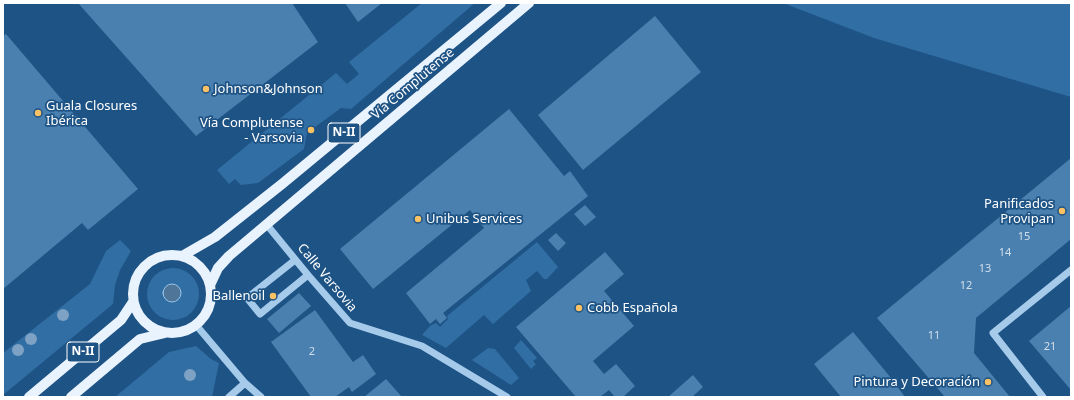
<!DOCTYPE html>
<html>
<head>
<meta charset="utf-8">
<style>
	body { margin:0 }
	#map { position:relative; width:1074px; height:400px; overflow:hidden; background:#1e5385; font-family:"Noto Sans",sans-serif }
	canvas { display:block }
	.frame { position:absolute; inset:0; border:4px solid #fff; pointer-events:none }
</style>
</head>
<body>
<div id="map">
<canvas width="1074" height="400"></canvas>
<div class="frame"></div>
</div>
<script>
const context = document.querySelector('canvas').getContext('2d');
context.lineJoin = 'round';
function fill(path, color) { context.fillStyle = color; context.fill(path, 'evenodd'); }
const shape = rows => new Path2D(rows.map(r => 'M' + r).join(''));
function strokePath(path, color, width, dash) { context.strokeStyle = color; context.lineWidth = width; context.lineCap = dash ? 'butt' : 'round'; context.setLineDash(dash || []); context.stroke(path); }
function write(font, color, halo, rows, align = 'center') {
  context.font = font + ' "Noto Sans",sans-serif'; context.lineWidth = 3.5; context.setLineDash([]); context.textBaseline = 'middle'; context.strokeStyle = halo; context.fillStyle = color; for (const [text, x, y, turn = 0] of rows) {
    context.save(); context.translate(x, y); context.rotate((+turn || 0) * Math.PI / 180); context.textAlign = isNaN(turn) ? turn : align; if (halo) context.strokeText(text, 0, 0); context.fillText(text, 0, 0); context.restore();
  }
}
fill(shape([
	[422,3,475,3,351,109,341,108,307,133,304,149,258,183,241,185,235,179,229,184,217,170,336,73,347,84,359,74,349,62],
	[783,3,1071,3,1071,97,874,38],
	[120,240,131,251,120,270,115,285,113,304,3,395,3,353,90,284,106,251],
	[537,242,558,267,547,279,544,279,537,271,526,280,531,291,493,324,484,315,446,348,422,335,430,326,436,323,440,327,448,319,447,316],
	'147 294a26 26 0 1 1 52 0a26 26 0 1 1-52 0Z',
	[521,340,537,358,533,361,536,364,531,369,514,348],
	[196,346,211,359,219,363,212,397,115,397,169,352],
	[488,348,495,349,519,378,511,385,472,360]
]), '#316ea3');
const water = shape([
	'163 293a9 9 0 1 1 18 0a9 9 0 1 1-18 0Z'
]);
fill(water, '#4f7599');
strokePath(water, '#99c6ec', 1);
fill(shape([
	[78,3,292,3,318,42,196,136],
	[345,3,382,3,358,22],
	[655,16,701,72,583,170,538,115],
	[6,34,138,189,88,230,82,223,3,289,3,36],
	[509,109,564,176,570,171,588,196,443,313,447,318,440,324,436,319,430,324,406,293,484,228,470,210,373,289,340,249],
	[1071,158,1071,239,976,318,974,353,1010,397,945,397,877,318],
	[585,205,596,217,585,226,574,214],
	[556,233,566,243,558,251,548,240],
	[605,252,624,274,604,291,634,326,593,361,604,374,616,364,635,386,623,397,615,397,609,390,600,397,576,397,516,327],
	[299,293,311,306,279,333,267,319],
	[1071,306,1071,390,1029,341],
	[315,310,353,362,363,355,376,374,352,392,349,387,335,397,311,397,271,342],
	[853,332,891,378,905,397,841,397,814,364],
	[693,375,703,387,692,397,668,397],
	[386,379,402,397,364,397]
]), '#4a80b0');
strokePath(shape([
	[267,225,308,275,350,323,422,346,507,397],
	[295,260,247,298,260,314,308,275],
	[196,325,245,383,229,397],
	[245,383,261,397],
	[1043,397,993,333,1071,270]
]), '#a5caea', 7);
strokePath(shape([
	'133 294a39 39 0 1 1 78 0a39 39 0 1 1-78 0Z',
	[182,256,215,237,282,184,501,3],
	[210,285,218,268,229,256,529,3],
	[29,397,121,320,133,302],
	[71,397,140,339,165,333]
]), '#e9f3fe', 10);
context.fillStyle = '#7da2c4';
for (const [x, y] of [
	[63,315],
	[31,339],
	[18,350],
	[190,375]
]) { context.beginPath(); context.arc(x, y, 6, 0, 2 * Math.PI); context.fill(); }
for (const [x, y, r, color] of [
	[206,89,4,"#fac264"],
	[38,113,4,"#fac264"],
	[311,130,4,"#fac264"],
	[1062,211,4,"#fac264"],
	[418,219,4,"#fac264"],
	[273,296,4,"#fac264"],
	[579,308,4,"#fac264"],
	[988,382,4,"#fac264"]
]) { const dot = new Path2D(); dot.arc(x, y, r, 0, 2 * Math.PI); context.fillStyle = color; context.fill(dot); strokePath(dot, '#1e5385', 1.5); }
write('11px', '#d2dfeb', null, [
	["15",1024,237],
	["14",1005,253],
	["13",985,269],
	["12",966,286],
	["11",934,336],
	["21",1050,347],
	["2",312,352]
]);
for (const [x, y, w] of [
	[344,133,32],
	[83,352,32]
]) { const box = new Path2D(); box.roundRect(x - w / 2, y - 10, w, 20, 3); context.fillStyle = '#1e5385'; context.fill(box); strokePath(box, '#fff', 1); }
write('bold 12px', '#fff', null, [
	["N-II",344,133],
	["N-II",83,352]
]);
write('13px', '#fff', '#1e5385', [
	["Vía Complutense",413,84,-40],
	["Calle Varsovia",327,278,50]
]);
write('13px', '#fff', '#1e5385', [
	["Johnson&Johnson",214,89],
	["Guala Closures",46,106],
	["Ibérica",46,121],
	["Vía Complutense",303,123,"right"],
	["- Varsovia",303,138,"right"],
	["Panificados",1054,204,"right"],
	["Provipan",1054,219,"right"],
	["Unibus Services",426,219],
	["Ballenoil",265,296,"right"],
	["Cobb Española",587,308],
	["Pintura y Decoración",980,382,"right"]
], 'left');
</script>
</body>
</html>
